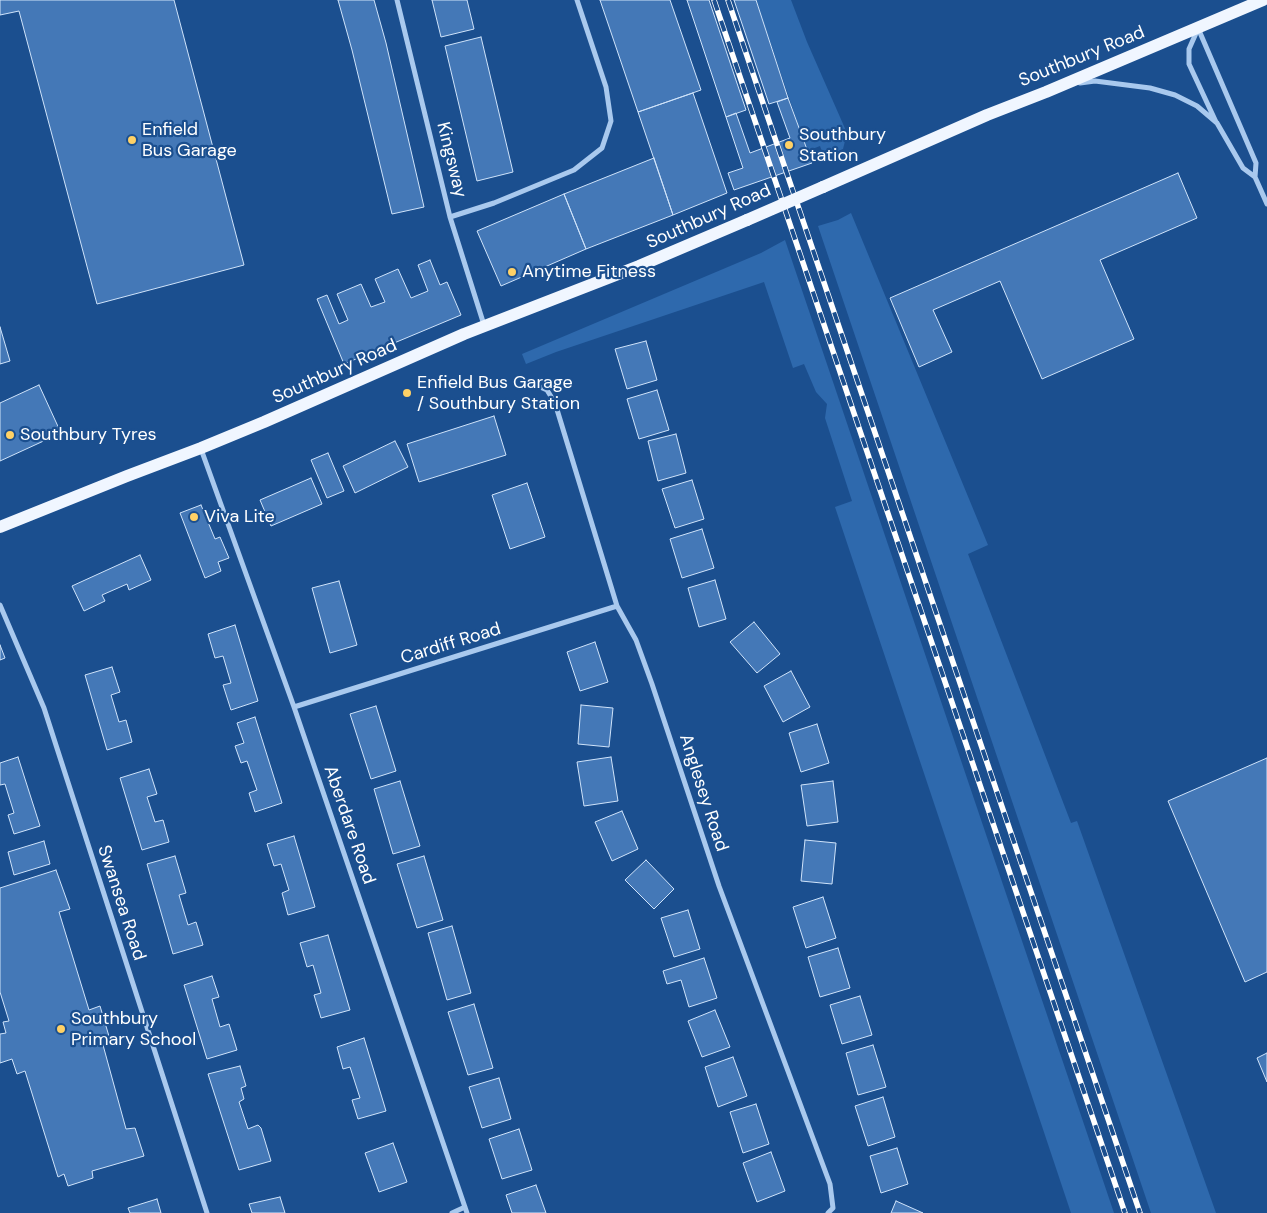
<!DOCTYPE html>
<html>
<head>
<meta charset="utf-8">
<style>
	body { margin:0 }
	canvas { display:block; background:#1b4f8f }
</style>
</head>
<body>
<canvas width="1267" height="1213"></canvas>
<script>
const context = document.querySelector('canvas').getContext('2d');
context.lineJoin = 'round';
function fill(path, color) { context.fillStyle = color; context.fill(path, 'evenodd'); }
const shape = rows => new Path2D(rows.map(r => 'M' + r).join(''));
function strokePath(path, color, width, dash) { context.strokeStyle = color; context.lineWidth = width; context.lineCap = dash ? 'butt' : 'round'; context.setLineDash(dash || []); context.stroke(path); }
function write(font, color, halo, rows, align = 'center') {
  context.font = font + ' "DM Sans",sans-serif'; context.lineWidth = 4.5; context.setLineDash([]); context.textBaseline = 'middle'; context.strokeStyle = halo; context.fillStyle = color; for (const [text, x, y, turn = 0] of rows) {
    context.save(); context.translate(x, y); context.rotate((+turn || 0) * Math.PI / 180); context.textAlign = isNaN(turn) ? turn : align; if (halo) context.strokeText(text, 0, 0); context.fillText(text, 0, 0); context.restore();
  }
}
fill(shape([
	[756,0,791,0,807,42,847,133,843,149,824,157,820,146,807,151],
	[851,213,988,545,968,554,1071,823,1077,821,1216,1213,1151,1213,818,226,838,220],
	[785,240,1114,1213,1071,1213,835,507,852,501,825,418,827,404,816,392,804,364,793,368,764,282,556,352,526,364,522,354,761,253]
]), '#2e69ad');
const building = shape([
	[0,0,174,0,244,265,97,304,19,11,0,15,0,0],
	[338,0,374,0,386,43,424,207,392,214,352,50,338,0],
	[432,0,467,0,474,29,441,37,432,0],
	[600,0,670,0,701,90,638,112,600,0],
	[687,0,709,0,746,110,726,117,687,0],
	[734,0,756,0,788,98,769,104,734,0],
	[481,37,513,172,477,181,445,46,481,37],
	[693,93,727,193,673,215,638,112,693,93],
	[788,98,812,163,734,190,728,173,743,168,726,117,736,113,750,153,790,138,777,102,788,98],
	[654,158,673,215,586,249,564,194,654,158],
	[1178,173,1197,218,1100,260,1134,339,1042,379,1000,281,933,310,952,352,919,367,890,298,1178,173],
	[564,194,586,249,501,286,477,231,564,194],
	[430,260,440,285,447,282,461,315,344,364,317,299,327,295,339,324,348,320,337,294,361,284,371,307,385,302,375,279,398,269,411,298,428,291,418,265,430,260],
	[0,327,10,361,0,364,0,327],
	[646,341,657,380,627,389,615,349,646,341],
	[39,385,61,433,0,461,0,403,39,385],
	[657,390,669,430,639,439,627,399,657,390],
	[494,416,506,455,419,482,407,444,494,416],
	[676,434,686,473,658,481,648,441,676,434],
	[395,441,408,467,355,493,343,466,395,441],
	[328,453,344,491,327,498,311,460,328,453],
	[311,478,322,504,271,526,260,500,311,478],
	[692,480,704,519,675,528,662,489,692,480],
	[527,483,545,537,510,549,492,495,527,483],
	[201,505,215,539,220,537,229,558,218,562,221,571,205,578,180,513,201,505],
	[702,529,714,568,682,578,670,539,702,529],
	[140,555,151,580,129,590,127,584,102,595,105,601,84,611,72,586,140,555],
	[715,580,726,619,699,627,688,588,715,580],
	[339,581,357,645,330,653,312,588,339,581],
	[754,622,780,654,757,673,730,642,754,622],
	[235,625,258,701,231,710,223,685,231,683,223,656,215,658,208,634,235,625],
	[595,642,608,682,580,691,567,652,595,642],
	[0,645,5,658,0,660,0,645],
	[112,667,120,692,111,695,119,722,126,720,132,742,107,750,85,675,112,667],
	[791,671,810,707,783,722,764,686,791,671],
	[581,705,613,708,609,747,578,744,581,705],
	[376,706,396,771,371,779,350,714,376,706],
	[255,717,282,803,255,812,249,793,257,790,247,761,241,763,235,746,244,743,237,723,255,717],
	[817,724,829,763,801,772,789,733,817,724],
	[18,757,40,826,14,834,8,815,14,813,5,784,0,785,0,763,18,757],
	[611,757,618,801,584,806,577,762,611,757],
	[1267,758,1267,972,1245,982,1168,801,1267,758],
	[149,769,157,794,147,797,155,822,163,820,169,842,142,850,120,778,149,769],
	[400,781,420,846,393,854,374,789,400,781],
	[833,781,838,822,807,826,801,785,833,781],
	[622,811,638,849,612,861,595,822,622,811],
	[294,836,315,907,288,915,282,893,289,890,281,864,274,866,267,844,294,836],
	[805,840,836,843,832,884,801,881,805,840],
	[44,841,50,864,14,875,8,852,44,841],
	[175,856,186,893,179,895,188,925,196,922,203,945,173,954,147,864,175,856],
	[424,856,443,920,417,928,397,864,424,856],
	[646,860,674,889,654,909,625,880,646,860],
	[56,870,70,909,59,912,89,1010,100,1006,111,1043,103,1045,126,1129,135,1128,144,1156,92,1171,93,1178,68,1186,64,1174,58,1177,25,1071,17,1074,12,1059,0,1063,0,1034,6,1033,3,1022,9,1021,0,992,0,888,56,870],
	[823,897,836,938,806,948,793,907,823,897],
	[688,910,700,949,674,957,661,918,688,910],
	[452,926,471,993,447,1000,428,933,452,926],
	[328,935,350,1010,321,1018,314,995,321,993,313,965,307,967,300,943,328,935],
	[838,948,850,988,820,997,808,957,838,948],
	[704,958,717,998,689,1007,681,980,667,984,663,971,704,958],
	[212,976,219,997,212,999,220,1027,229,1024,237,1050,207,1059,184,985,212,976],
	[860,996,872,1035,842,1044,830,1005,860,996],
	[474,1004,493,1068,468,1075,448,1012,474,1004],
	[715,1010,730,1047,702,1057,688,1021,715,1010],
	[364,1038,386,1111,358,1119,352,1100,360,1098,350,1067,343,1069,337,1047,364,1038],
	[873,1045,886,1087,858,1095,846,1053,873,1045],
	[1267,1053,1267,1082,1257,1058,1267,1053],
	[733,1057,747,1096,718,1107,705,1067,733,1057],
	[240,1066,246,1086,241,1088,244,1099,239,1102,248,1129,258,1125,261,1128,271,1161,239,1170,208,1074,240,1066],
	[499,1078,511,1119,482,1128,469,1087,499,1078],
	[883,1097,895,1137,868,1146,855,1106,883,1097],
	[756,1104,769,1144,743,1153,730,1112,756,1104],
	[519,1129,532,1170,502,1179,489,1139,519,1129],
	[393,1143,407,1182,379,1192,365,1153,393,1143],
	[897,1148,908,1184,881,1193,870,1156,897,1148],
	[771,1152,785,1191,757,1202,743,1163,771,1152],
	[536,1185,546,1213,512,1213,506,1195,536,1185],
	[280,1197,285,1213,252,1213,249,1204,280,1197],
	[157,1199,161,1213,130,1213,128,1208,157,1199],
	[896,1201,923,1213,891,1213,896,1201]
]);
fill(building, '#4478b7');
strokePath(building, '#cfe3fa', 1);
strokePath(shape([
	[397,0,450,217,484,325],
	[1198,28,1256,163,1255,177,1267,204],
	[1197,31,1189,49,1189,64,1216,122],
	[1080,83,1095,81,1150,88,1175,95,1197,106,1217,123,1243,168,1255,177],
	[450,217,494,203,574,170,602,148,611,121,606,87,577,0],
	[538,386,547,390,555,403,617,606,636,640,652,684,719,886,830,1184,833,1208,828,1213],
	[201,449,294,707,467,1213],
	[0,605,44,708,207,1213],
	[294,707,617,606],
	[452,1213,465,1207]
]), '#a9c9ee', 5);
strokePath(shape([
	[823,187,987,115,1046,92,1263,0],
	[0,527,127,476,201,448,264,422,464,334,639,266,747,220]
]), '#f0f6ff', 12);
const rail = shape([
	[714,0,1125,1213],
	[728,0,1140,1213]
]);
strokePath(rail, '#fff', 5.5);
strokePath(rail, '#1b4f8f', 4, [11]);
strokePath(shape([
	[747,220,823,187]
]), '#f0f6ff', 12);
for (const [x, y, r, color] of [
	[132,140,5,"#ffd166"],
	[789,145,5,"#ffd166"],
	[512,272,5,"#ffd166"],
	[407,393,5,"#ffd166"],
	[10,435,5,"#ffd166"],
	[194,517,5,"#ffd166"],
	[61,1029,5,"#ffd166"]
]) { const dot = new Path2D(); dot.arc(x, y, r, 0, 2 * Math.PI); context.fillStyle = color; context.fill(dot); strokePath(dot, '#1b4f8f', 2); }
write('18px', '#fff', '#1b4f8f', [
	["Southbury Road",1082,57,-22],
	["Kingsway",451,160,76],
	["Southbury Road",709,217,-24],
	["Southbury Road",335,372,-24],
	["Cardiff Road",451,644,-17],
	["Anglesey Road",703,793,72],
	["Aberdare Road",349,825,71],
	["Swansea Road",121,903,72]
]);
write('18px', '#fff', '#1b4f8f', [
	["Enfield",142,130],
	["Bus Garage",142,151],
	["Southbury",799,135],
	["Station",799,156],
	["Anytime Fitness",522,272],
	["Enfield Bus Garage",417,383],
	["/ Southbury Station",417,404],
	["Southbury Tyres",20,435],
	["Viva Lite",204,517],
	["Southbury",71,1019],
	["Primary School",71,1040]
], 'left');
</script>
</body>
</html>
